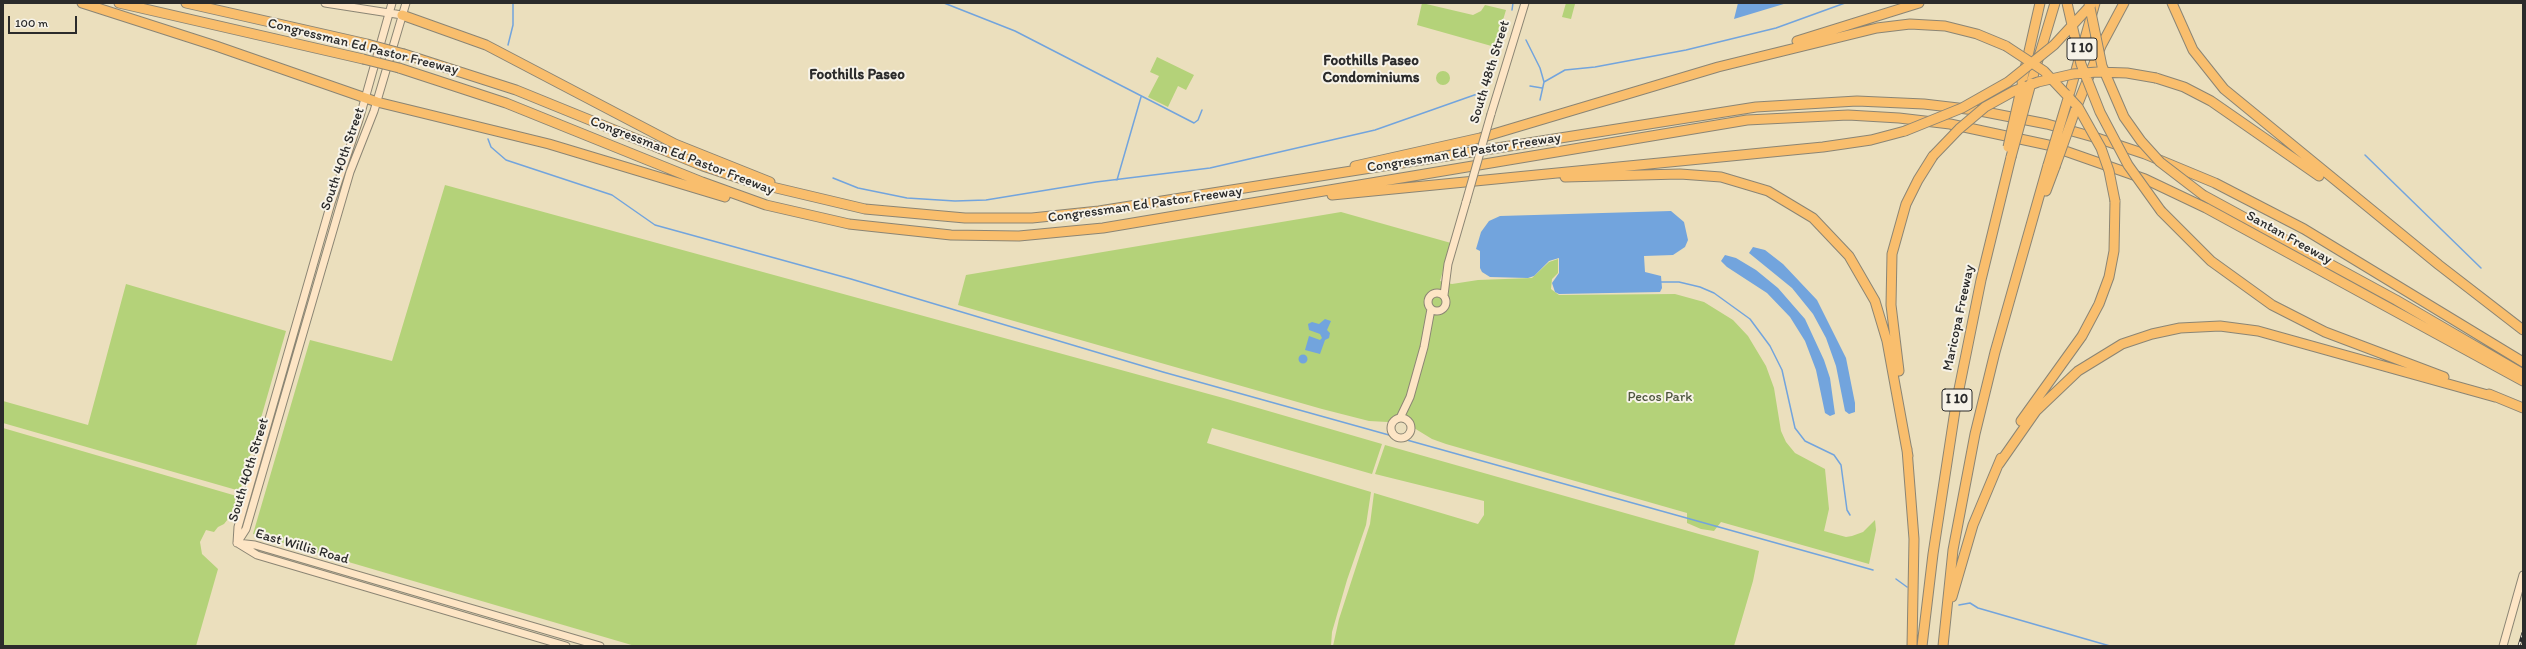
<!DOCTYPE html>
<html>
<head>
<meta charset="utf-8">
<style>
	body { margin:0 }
	#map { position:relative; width:2526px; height:649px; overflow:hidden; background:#ebdfbd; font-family:Itim,sans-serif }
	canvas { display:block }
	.frame { position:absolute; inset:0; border:4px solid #2b2b2b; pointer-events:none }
	.scale { position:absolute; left:8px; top:16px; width:69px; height:18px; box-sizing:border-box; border:2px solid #2b2b2b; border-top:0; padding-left:5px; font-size:12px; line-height:14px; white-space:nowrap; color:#2b2b2b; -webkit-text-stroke:3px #f7f3e8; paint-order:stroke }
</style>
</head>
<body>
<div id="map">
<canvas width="2526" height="649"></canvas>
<div class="frame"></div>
<div class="scale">100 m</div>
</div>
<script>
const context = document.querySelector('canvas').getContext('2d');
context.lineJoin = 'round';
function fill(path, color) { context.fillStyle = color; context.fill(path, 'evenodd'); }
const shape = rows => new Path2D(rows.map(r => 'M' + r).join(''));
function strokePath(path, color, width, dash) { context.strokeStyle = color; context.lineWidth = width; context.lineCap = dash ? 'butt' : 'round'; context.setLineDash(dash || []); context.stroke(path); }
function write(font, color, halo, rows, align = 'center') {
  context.font = font + ' Itim,sans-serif'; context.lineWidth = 4; context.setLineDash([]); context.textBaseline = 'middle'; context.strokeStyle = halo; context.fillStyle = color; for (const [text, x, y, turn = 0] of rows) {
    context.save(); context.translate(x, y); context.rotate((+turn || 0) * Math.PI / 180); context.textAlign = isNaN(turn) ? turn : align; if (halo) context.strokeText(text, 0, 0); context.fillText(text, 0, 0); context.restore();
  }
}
fill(shape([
	[1422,3,1473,15,1481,11,1485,5,1506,10,1495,47,1417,25],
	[1566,3,1575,4,1571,19,1562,17],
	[1157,57,1194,75,1186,90,1178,86,1168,107,1148,97,1159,76,1150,72],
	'1436 78a7 7 0 1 1 14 0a7 7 0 1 1-14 0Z',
	[445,185,1227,399,1382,444,1372,474,1212,428,1207,443,1371,492,1366,525,1347,580,1332,632,1331,646,635,646,253,534,310,340,392,361],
	[1341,212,1451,243,1440,281,1452,284,1478,280,1532,278,1549,262,1558,259,1558,273,1552,279,1551,289,1559,295,1675,294,1704,302,1733,320,1748,336,1766,366,1774,388,1781,431,1786,442,1795,453,1825,469,1829,509,1824,531,1846,537,1852,536,1863,532,1875,520,1876,530,1869,564,1721,522,1714,531,1701,529,1687,523,1687,513,1446,444,1432,439,1414,428,1412,423,1394,418,1388,422,1369,421,1322,409,958,305,966,275],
	[126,284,286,331,240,491,3,423,3,401,88,425],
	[3,428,240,497,235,510,224,524,218,527,214,532,206,530,200,542,202,554,218,569,196,646,3,646],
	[1385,445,1759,551,1753,581,1734,646,1333,646,1339,619,1370,524,1374,493,1478,524,1484,515,1484,501,1375,474]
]), '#b4d279');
fill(shape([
	[1738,3,1787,3,1734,19],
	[1671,211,1684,222,1688,240,1685,247,1673,255,1644,256,1645,272,1661,276,1662,288,1660,292,1559,294,1555,292,1552,283,1559,273,1559,258,1549,261,1534,276,1528,278,1490,277,1482,272,1480,268,1480,251,1476,249,1481,232,1489,221,1500,216],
	[1753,247,1765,250,1783,264,1817,300,1846,358,1855,403,1855,412,1849,414,1845,411,1836,366,1826,338,1813,314,1792,288,1749,253],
	[1725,255,1736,258,1756,270,1778,288,1805,319,1824,360,1830,378,1835,414,1830,416,1825,413,1816,370,1805,341,1790,317,1767,293,1727,267,1721,261],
	[1325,319,1331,321,1327,330,1330,333,1329,338,1325,340,1320,354,1305,350,1309,336,1320,340,1322,338,1320,334,1309,330,1308,324,1312,322,1319,324],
	'1298.5 359a4.5 4.5 0 1 1 9 0a4.5 4.5 0 1 1-9 0Z'
]), '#72a4dd');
strokePath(shape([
	[944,3,1015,31,1194,123,1198,120,1202,110],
	[1512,10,1513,3],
	[1526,40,1540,68,1544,82],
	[508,45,513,25,513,3],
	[1530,86,1542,88],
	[1540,100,1544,82,1565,70,1595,67,1686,50,1776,28,1845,3],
	[488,139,491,147,506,160,612,195,655,225,851,279,1163,372,1873,570],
	[2365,155,2481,268],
	[833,178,858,188,907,198,955,201,986,200,1096,182,1210,168,1375,130,1480,93],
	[1117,180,1141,97],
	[1661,282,1679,282,1700,287,1714,293,1750,319,1770,346,1782,370,1795,428,1805,441,1834,455,1841,465,1847,510,1850,515],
	[1896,579,1907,587],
	[1959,605,1970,603,1978,608,2110,646]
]), '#72a4dd', 1.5);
const secondary = shape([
	[325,3,402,15],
	[1491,114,1525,3],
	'1428 302a9 9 0 1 1 18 0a9 9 0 1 1-18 0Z',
	[1444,295,1448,264,1466,202],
	[1400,418,1410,397,1424,347,1431,309],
	'1391 428a10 10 0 1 1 20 0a10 10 0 1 1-20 0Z',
	[237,543,246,529,350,172,374,111,406,3],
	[237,543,238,527,331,203,359,120,392,3],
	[237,543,255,545,600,646],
	[239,544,257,555,566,646],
	[2503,646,2523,575]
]);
const highway = shape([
	[82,3,216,46,377,102,549,144,725,197],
	[119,3,363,59],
	[186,3,367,44],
	[2172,3,2193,50,2224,89,2439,265,2523,330],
	[402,15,486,45,675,144,770,182],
	[1797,41,1919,3],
	[404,54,516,90,703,166,751,182,865,209,965,218,1032,218,1099,211,1756,107,1857,101,1924,104,1975,110,2047,124,2097,138,2145,154,2215,183,2304,229,2523,362],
	[399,68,506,103,702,182,766,205,849,224,951,235,1019,236,1103,228,1747,120,1848,115,1899,118,1950,124,2048,145,2145,179,2206,208,2523,381],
	[2156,78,2184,87,2211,101,2319,176],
	[2022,82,2040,3],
	[2031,83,2055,3],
	[2069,95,2095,3],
	[2075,111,2101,46,2124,3],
	[1355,166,1480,138,1718,67,1877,28,1910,24,1945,26,1977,34,2006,46],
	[1565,177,1680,174,1721,177,1768,191,1813,218,1849,256,1875,301,1887,341,1908,456],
	[2046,191,2055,167],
	[1332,195,1823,147,1871,140,1905,131],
	[2203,195,2396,300,2523,374],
	[2161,211,2211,261,2272,305,2325,332,2444,377],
	[1899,371,1891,305,1892,254,1906,204,1918,180,1933,156],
	[2489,394,2523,408],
	[2021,421,2082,336,2099,304,2109,277,2114,251,2115,201],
	[1907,449,1914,539,1912,646],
	[1999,464,2036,411,2078,371,2122,344,2152,334,2180,328,2220,326,2258,331,2495,397],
	[1952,597,1973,525,2001,458],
	[1922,646,1933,554,1956,404,1981,280,2011,157],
	[1943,646,1953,550,1975,434,1995,352,2048,165]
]);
strokePath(secondary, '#8b8574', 9);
strokePath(highway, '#8b8574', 11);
strokePath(secondary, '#fde5c5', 7);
strokePath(highway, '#f9be6d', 9);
const rail = shape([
	[2519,646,2523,633]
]);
strokePath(rail, '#2b2b2b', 3);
strokePath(rail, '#f7f3e8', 1.5, [4.5]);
const secondaryBridge = shape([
	[1466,202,1491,114]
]);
const highwayBridge = shape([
	[2067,3,2081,64,2100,112,2128,165,2161,211],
	[2089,3,2102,66,2124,117,2141,141,2160,162,2203,195],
	[367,44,404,54],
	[2006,46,2044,71,2078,107,2101,148,2109,171,2115,201],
	[363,59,399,68],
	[1905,131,1962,108,2008,82,2054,45,2091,5],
	[2008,147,2022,85],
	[1933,156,1959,129,1985,107,2014,91,2038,82,2073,74,2097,72,2127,73,2156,78],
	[2011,157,2031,83],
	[2048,165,2069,95],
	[2055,167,2075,111]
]);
strokePath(secondaryBridge, '#8b8574', 9, []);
strokePath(highwayBridge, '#8b8574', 11, []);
strokePath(secondaryBridge, '#fde5c5', 7);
strokePath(highwayBridge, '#f9be6d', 9);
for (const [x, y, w] of [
	[2082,49,30],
	[1957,400,30]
]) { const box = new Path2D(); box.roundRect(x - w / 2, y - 11, w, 22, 3); context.fillStyle = '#f7f3e8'; context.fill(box); strokePath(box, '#2b2b2b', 1); }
write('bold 13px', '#2b2b2b', null, [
	["I 10",2082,49],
	["I 10",1957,400]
]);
write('14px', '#2b2b2b', '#f7f3e8', [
	["Congressman Ed Pastor Freeway",363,47,14],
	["South 48th Street",1490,72,-73],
	["Congressman Ed Pastor Freeway",1464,153,-9],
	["Congressman Ed Pastor Freeway",682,156,21],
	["South 40th Street",343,159,-71],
	["Congressman Ed Pastor Freeway",1145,205,-8],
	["Santan Freeway",2289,238,29],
	["Maricopa Freeway",1959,318,-78],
	["South 40th Street",249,470,-73],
	["East Willis Road",302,547,16]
]);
write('14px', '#4d553e', '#f7f3e8', [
	["Pecos Park",1660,397]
]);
write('bold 15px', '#2b2b2b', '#f7f3e8', [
	["Foothills Paseo",1371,61],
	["Condominiums",1371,78],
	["Foothills Paseo",857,75]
]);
</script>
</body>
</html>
